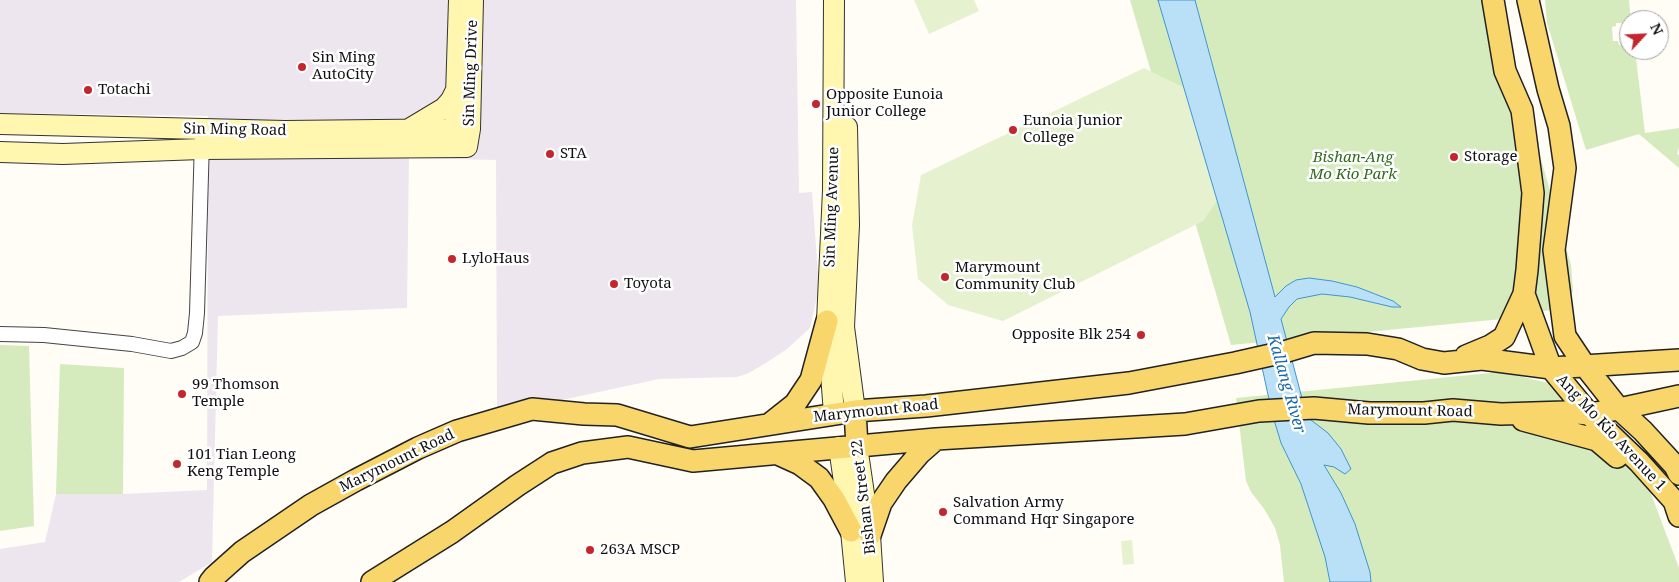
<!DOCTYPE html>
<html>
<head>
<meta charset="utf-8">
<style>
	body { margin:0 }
	#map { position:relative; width:1679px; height:582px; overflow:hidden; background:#fffdf5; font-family:"Noto Serif",serif }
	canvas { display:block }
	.north { position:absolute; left:1619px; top:10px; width:50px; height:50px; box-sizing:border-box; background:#fff; border:1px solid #a0a0a0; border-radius:50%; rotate:65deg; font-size:14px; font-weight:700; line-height:20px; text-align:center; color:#111 }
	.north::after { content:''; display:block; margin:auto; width:18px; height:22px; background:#c4262e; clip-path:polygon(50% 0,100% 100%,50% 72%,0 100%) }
</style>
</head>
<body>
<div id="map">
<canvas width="1679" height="582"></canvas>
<div class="north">N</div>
</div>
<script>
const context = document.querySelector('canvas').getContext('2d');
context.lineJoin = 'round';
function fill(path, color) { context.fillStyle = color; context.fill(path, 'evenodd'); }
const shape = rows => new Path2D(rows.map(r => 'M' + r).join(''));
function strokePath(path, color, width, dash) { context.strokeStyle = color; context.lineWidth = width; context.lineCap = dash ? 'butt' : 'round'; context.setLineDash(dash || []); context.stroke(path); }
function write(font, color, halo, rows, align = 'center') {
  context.font = font + ' "Noto Serif",serif'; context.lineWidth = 5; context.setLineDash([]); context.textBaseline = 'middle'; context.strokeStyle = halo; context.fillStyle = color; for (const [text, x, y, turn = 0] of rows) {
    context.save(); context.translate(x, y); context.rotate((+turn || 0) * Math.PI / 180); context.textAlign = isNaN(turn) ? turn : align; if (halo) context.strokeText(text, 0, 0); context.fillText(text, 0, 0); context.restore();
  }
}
fill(shape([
	[0,0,796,0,799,193,812,192,819,288,810,328,787,349,769,361,749,373,737,377,659,379,497,414,496,160,409,158,407,308,218,316,212,562,179,582,0,582,0,549,45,542,56,494,123,494,207,490,208,116,0,113]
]), '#eee6ef');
fill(shape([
	[1130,0,1496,0,1571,265,1573,291,1563,307,1513,318,1231,345],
	[1545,0,1629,0,1631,20,1629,20,1629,50,1635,50,1645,133,1679,128,1679,147,1677,154,1679,155,1679,168,1639,134,1586,150,1547,23],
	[1616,23,1624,23,1624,27,1628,27,1629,40,1625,40,1625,44,1619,45,1618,41,1613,41,1612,27,1616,26],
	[0,345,29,346,34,526,0,531],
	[60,364,124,368,123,494,56,494],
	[1501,372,1553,384,1636,454,1679,568,1679,582,1284,582,1280,545,1275,528,1265,510,1251,492,1246,481,1236,398]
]), '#d5ebbd');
fill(shape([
	[914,0,974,0,979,11,929,34],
	[1144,68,1193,92,1229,184,1203,221,1003,321,948,305,918,279,912,225,921,175],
	[1132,540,1134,564,1123,565,1121,541]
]), '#e6f2cf');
const water = shape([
	[1158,0,1195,0,1275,297,1286,286,1296,280,1309,278,1332,281,1357,287,1393,301,1401,307,1392,307,1350,297,1322,294,1297,299,1289,307,1281,319,1307,417,1328,433,1341,449,1351,469,1345,474,1334,467,1324,465,1341,493,1355,524,1370,572,1371,582,1330,582,1325,557,1301,484,1281,443,1272,413,1250,312,1158,0]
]);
fill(water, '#b9e0f7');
strokePath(water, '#3f96cf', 1);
const street = shape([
	[0,334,44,335,132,344,171,351,182,348,192,342,195,333,197,313,202,140]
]);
const secondary = shape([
	[834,0,833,190,827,321,834,414],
	[0,124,285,131,470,129],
	[455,127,459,0],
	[847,127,849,225,844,327,855,411],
	[409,129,444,108,451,100,456,90],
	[0,152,63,154,201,149,467,147,470,129,473,0],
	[857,446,870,535,873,582],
	[839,447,851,531,856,582]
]);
const primary = shape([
	[1493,0,1505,71,1522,110,1533,193,1527,270,1524,294,1551,368,1589,414,1639,462,1674,501,1679,516],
	[1528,0,1548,89,1559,126,1565,168,1554,250,1565,336,1585,366,1619,409,1643,431,1675,466,1679,474],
	[1466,356,1490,346,1504,337,1524,294],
	[855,411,857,446],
	[1523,420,1597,440,1617,457],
	[771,423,795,404,811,380,827,321],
	[778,454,800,464,819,478,834,499,851,531],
	[870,535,881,503,896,481,920,453,936,439],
	[210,582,214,577,242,552,311,505,356,480,418,448,457,431,532,409,584,414,617,415,690,437,855,411,926,406,1129,383,1235,363,1284,352,1314,343,1367,344,1398,349,1422,359,1444,363,1482,359,1551,368,1679,360],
	[372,582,452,532,518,485,552,463,582,453,628,447,693,461,936,439,1185,424,1259,411,1314,408,1369,413,1424,413,1453,410,1501,414,1565,412,1589,414,1619,409,1679,396]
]);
strokePath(street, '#444', 16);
strokePath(secondary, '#333', 22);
strokePath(primary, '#222', 24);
strokePath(street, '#fff', 14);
strokePath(secondary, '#fff6b0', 20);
strokePath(primary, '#f9d66b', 21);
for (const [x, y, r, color] of [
	[302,67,5,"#c4262e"],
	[88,90,5,"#c4262e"],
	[816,104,5,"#c4262e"],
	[1013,130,5,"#c4262e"],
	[550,154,5,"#c4262e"],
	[1454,157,5,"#c4262e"],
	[452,259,5,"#c4262e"],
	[945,277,5,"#c4262e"],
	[614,284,5,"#c4262e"],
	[1141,335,5,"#c4262e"],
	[182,394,5,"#c4262e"],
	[177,464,5,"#c4262e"],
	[943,512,5,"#c4262e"],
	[590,550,5,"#c4262e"]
]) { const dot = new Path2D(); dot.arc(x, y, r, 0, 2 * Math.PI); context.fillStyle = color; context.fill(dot); strokePath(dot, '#fff', 2); }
write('15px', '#111', '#fff', [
	["Sin Ming",312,58],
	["AutoCity",312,75],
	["Totachi",98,90],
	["Opposite Eunoia",826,95],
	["Junior College",826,112],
	["Eunoia Junior",1023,121],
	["College",1023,138],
	["STA",560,154],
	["Storage",1464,157],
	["LyloHaus",462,259],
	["Marymount",955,268],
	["Community Club",955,285],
	["Toyota",624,284],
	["Opposite Blk 254",1131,335,"right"],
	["99 Thomson",192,385],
	["Temple",192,402],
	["101 Tian Leong",187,455],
	["Keng Temple",187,472],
	["Salvation Army",953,503],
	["Command Hqr Singapore",953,520],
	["263A MSCP",600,550]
], 'left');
write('15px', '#111', '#fff', [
	["Sin Ming Drive",471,73,-88],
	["Sin Ming Road",235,130,1],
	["Sin Ming Avenue",832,207,-88],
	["Marymount Road",876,411,-6],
	["Marymount Road",1410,411,1],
	["Ang Mo Kio Avenue 1",1611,433,47],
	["Marymount Road",397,461,-26],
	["Bishan Street 22",864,497,-97]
]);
write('italic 15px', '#2f6b1f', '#fff', [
	["Bishan-Ang",1353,158],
	["Mo Kio Park",1353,175]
]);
write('italic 16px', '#1768a6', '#fff', [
	["Kallang River",1286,384,74]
]);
</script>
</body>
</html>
